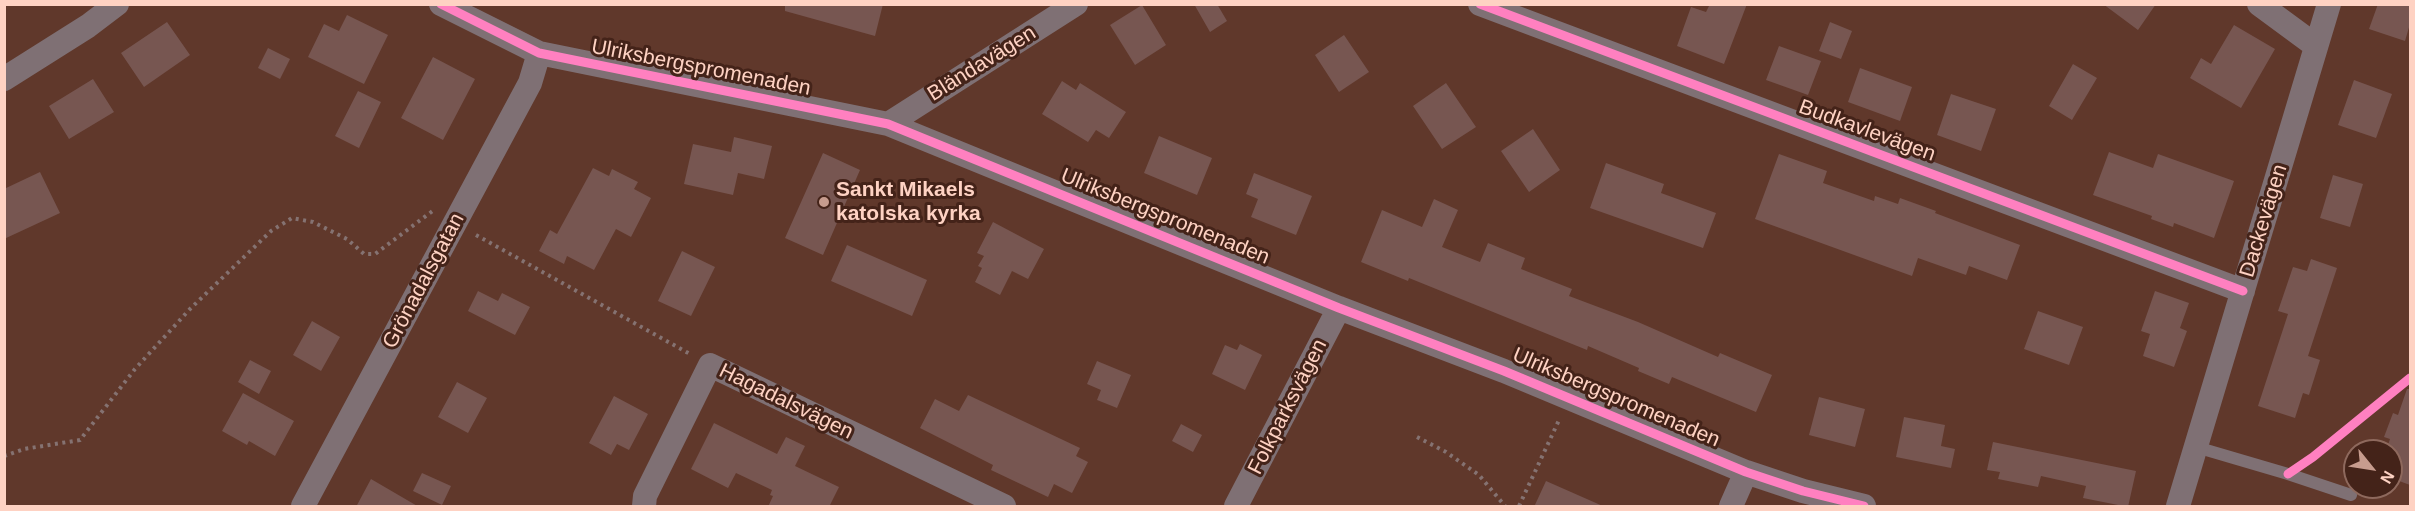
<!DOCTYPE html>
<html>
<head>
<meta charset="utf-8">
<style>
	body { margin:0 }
	#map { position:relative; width:2415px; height:511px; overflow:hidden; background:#60382b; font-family:Arial,sans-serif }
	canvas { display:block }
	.frame { position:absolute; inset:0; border:6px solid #fed2c3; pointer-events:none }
	.north { position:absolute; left:2343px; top:439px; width:60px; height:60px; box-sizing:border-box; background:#442319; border:2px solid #8e695d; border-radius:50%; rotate:120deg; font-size:16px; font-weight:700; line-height:24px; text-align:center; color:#fed2c3 }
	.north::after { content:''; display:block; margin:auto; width:21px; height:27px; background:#c79c8e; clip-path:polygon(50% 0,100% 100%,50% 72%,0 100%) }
</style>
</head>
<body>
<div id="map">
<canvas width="2415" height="511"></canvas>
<div class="frame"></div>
<div class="north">N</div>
</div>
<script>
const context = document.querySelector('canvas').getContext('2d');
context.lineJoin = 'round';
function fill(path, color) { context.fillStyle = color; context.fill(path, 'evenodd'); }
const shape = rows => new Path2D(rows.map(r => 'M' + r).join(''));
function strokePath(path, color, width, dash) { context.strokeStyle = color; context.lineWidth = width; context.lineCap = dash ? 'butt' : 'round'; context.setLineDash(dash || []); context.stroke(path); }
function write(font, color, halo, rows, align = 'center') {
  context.font = font + ' Arial,sans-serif'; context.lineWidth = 6; context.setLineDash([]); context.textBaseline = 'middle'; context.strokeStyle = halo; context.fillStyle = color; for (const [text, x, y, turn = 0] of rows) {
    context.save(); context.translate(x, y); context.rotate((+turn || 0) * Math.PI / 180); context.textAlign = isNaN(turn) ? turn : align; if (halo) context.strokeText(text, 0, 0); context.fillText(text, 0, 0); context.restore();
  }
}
fill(shape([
	[785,4,883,4,875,36,785,11],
	[1194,4,1217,4,1227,21,1210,32],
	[1710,4,1747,4,1724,64,1677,46,1691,7,1706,12],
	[2103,4,2156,4,2138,30],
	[2378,4,2410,4,2410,24,2405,41,2369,29],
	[1142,5,1166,45,1135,65,1110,25],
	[347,15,388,35,364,84,308,57,324,24,339,31],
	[167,22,190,55,144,87,121,53],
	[1830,22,1852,31,1841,59,1819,51],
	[2234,25,2275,49,2241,108,2190,78,2201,58,2211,64],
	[1344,35,1369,72,1339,92,1315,55],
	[1779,46,1821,61,1808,95,1766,80],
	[268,48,290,59,280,79,258,68],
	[433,57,475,79,443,140,401,118],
	[2073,64,2097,78,2072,120,2049,106],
	[1860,68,1912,87,1900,121,1848,102],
	[93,79,114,112,69,139,49,106],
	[2354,80,2392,94,2376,138,2338,125],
	[1062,81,1076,90,1080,83,1126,112,1109,138,1096,130,1088,142,1042,114],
	[1446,83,1476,127,1442,149,1413,106],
	[358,91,381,102,359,148,335,136],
	[1951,94,1996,109,1981,151,1937,135],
	[1533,129,1560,170,1529,192,1501,151],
	[1159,136,1212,158,1197,195,1144,173],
	[734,137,772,146,764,179,738,173,733,195,684,184,693,144,731,152],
	[2109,152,2153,168,2158,154,2234,181,2214,238,2174,223,2173,227,2151,219,2152,216,2093,195],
	[823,153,860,170,823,255,785,238],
	[1779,154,1827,171,1823,183,1874,201,1875,196,1898,204,1900,198,1936,211,1935,213,2020,245,2007,280,1969,266,1966,275,1918,258,1912,276,1755,219],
	[1606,163,1664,184,1661,193,1716,213,1703,248,1590,208],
	[593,168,609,176,612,169,638,182,634,189,651,198,631,237,616,229,594,270,567,256,564,264,539,251,550,230,557,234],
	[40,172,60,213,4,239,4,189],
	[1254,173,1312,196,1296,235,1251,217,1258,199,1246,194],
	[2333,175,2363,184,2350,227,2320,218],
	[1434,199,1458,210,1442,247,1480,262,1488,243,1525,258,1521,269,1572,289,1569,296,1638,322,1718,357,1720,353,1772,375,1756,412,1672,377,1669,384,1638,371,1639,368,1588,346,1587,350,1409,278,1408,281,1361,262,1382,210,1422,227],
	[993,222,1044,249,1028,279,1012,271,1000,295,975,282,982,268,978,266,984,256,977,253],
	[847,245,927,280,912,316,831,281],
	[682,251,715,267,691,316,658,301],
	[2311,259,2337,268,2308,356,2320,360,2309,395,2303,393,2295,418,2258,406,2288,314,2278,311,2293,267,2307,271],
	[478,291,498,301,502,293,530,307,515,335,468,311],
	[2155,291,2189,303,2180,328,2187,331,2174,367,2143,356,2150,334,2141,331],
	[2038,311,2083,327,2069,365,2024,349],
	[312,321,340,337,321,371,293,355],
	[1240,344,1262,355,1245,390,1212,374,1225,345,1237,350],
	[250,360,271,371,259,394,238,382],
	[1097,361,1131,375,1117,408,1097,400,1101,390,1087,384],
	[457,382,487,398,468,433,438,417],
	[2407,389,2410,389,2410,485,2391,478,2391,451,2386,451,2390,439,2384,437,2393,413,2398,415],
	[243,393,294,421,275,456,249,441,247,445,222,431],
	[968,395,1080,448,1076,456,1088,462,1072,493,1054,484,1048,497,991,470,993,465,920,428,935,399,959,411],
	[614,396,648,414,629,450,617,444,611,455,589,443],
	[1819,397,1865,409,1855,447,1809,435],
	[1904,417,1945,425,1941,446,1955,449,1951,468,1896,457],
	[714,423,777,454,786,437,805,446,795,466,839,487,829,507,768,507,773,496,770,495,772,490,736,473,728,488,691,469],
	[1181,424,1202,435,1193,452,1172,441],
	[1993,442,2136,471,2128,507,2083,498,2086,486,2041,476,2038,487,1998,479,2000,472,1987,470],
	[422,473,451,486,442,505,413,491],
	[371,479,419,507,356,507],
	[1546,481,1605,507,1534,507]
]), '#775651');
strokePath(shape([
	[476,235,690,354],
	[1417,437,1446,452,1479,475,1505,506],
	[4,456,24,449,80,440,135,369,190,309,271,231,292,218,313,222,347,239,364,254,375,254,434,210],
	[1519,506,1560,418]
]), '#857271', 4, [3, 4.5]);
strokePath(shape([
	[2196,447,2288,474,2351,495]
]), '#7f7074', 12);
strokePath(shape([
	[441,4,539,53,888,124,1339,308,1504,371,1746,472,1803,491,1864,506],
	[1480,4,2243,291],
	[2259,4,2316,46],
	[4,79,88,26,117,4],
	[888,124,1076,4],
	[303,506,530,83,539,53],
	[644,506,645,496,710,365,1004,506],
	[1236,506,1339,308],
	[1731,506,1746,472],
	[2178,506,2329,4]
]), '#7f7074', 24);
strokePath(shape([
	[441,4,539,53,888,124,1339,308,1504,371,1746,472,1803,491,1864,506],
	[1480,4,2243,291],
	[2288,474,2313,457,2410,378]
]), '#ff80c0', 9);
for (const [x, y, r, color] of [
	[824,202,6,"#c79c8e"]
]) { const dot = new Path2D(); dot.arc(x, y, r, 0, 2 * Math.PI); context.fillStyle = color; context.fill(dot); strokePath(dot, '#442319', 2); }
write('21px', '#fed2c3', '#442319', [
	["Bländavägen",982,64,-32],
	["Ulriksbergspromenaden",701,68,11],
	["Budkavlevägen",1867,131,20],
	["Ulriksbergspromenaden",1165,217,22],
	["Dackevägen",2264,221,-73],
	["Grönadalsgatan",424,281,-62],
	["Ulriksbergspromenaden",1616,398,23],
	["Hagadalsvägen",786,402,26],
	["Folkparksvägen",1288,407,-63]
]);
write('bold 21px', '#fed2c3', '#442319', [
	["Sankt Mikaels",836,190],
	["katolska kyrka",836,214]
], 'left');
</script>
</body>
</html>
